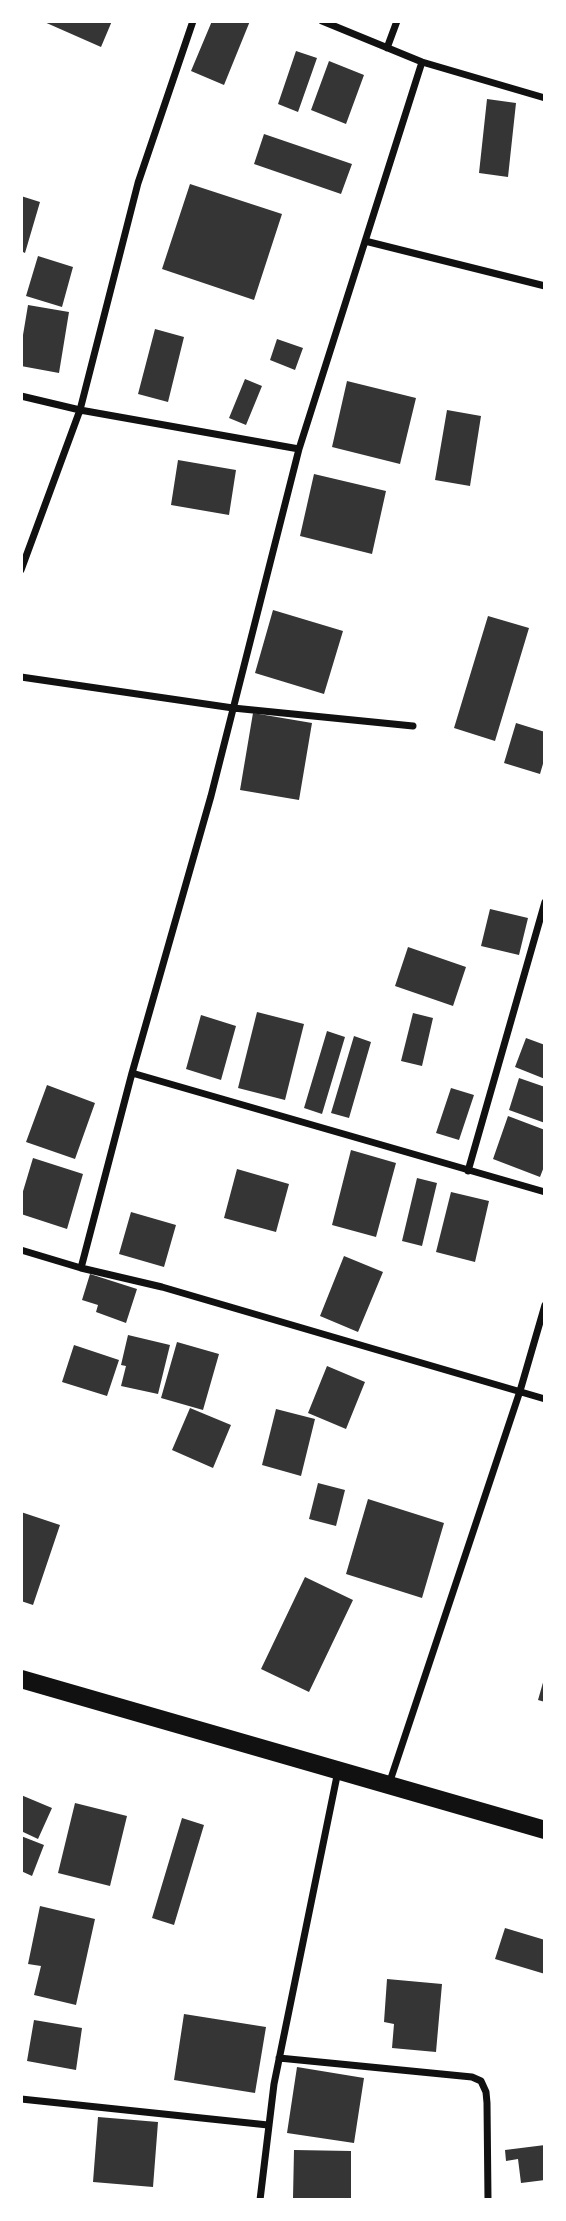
<!DOCTYPE html>
<html>
<head>
<meta charset="utf-8">
<style>
	body { margin:0 }
	#map { position:relative; width:566px; height:2221px; overflow:hidden; background:#fff; font-family:Quicksand,sans-serif }
	canvas { display:block }
	.frame { position:absolute; inset:0; border:23px solid #fff; pointer-events:none }
</style>
</head>
<body>
<div id="map">
<canvas width="566" height="2221"></canvas>
<div class="frame"></div>
</div>
<script>
const context = document.querySelector('canvas').getContext('2d');
context.lineJoin = 'round';
function fill(path, color) { context.fillStyle = color; context.fill(path, 'evenodd'); }
const shape = rows => new Path2D(rows.map(r => 'M' + r).join(''));
function strokePath(path, color, width, dash) { context.strokeStyle = color; context.lineWidth = width; context.lineCap = dash ? 'butt' : 'round'; context.setLineDash(dash || []); context.stroke(path); }
fill(shape([
	[42,21,112,21,101,47],
	[212,21,250,21,224,85,191,71],
	[296,51,317,58,298,112,278,104],
	[329,61,364,75,346,124,311,110],
	[487,99,516,103,508,177,479,173],
	[264,134,352,164,341,194,254,164],
	[190,184,282,214,254,300,162,269],
	[21,196,40,202,25,253,21,251],
	[38,256,73,267,62,307,26,296],
	[28,305,69,312,59,373,21,366,21,347],
	[155,329,184,337,168,402,138,394],
	[277,339,303,348,295,370,270,360],
	[245,379,262,386,246,425,229,418],
	[347,381,416,398,400,464,332,447],
	[447,410,481,416,470,486,435,480],
	[178,460,236,470,229,515,171,505],
	[314,474,386,491,372,554,300,536],
	[273,610,343,631,324,694,255,673],
	[488,616,529,628,495,741,454,728],
	[253,713,312,723,299,800,240,790],
	[516,723,545,732,545,757,540,774,504,763],
	[490,909,528,918,519,955,481,946],
	[408,947,466,967,453,1006,395,986],
	[257,1012,304,1024,285,1100,238,1088],
	[413,1013,433,1018,422,1066,401,1061],
	[201,1015,236,1026,221,1080,186,1069],
	[327,1031,345,1037,322,1114,304,1108],
	[354,1036,371,1042,349,1118,331,1113],
	[526,1038,545,1045,545,1079,515,1067],
	[519,1078,545,1087,545,1123,509,1110],
	[47,1085,95,1103,75,1159,26,1142],
	[451,1088,474,1095,459,1140,436,1133],
	[508,1116,545,1130,545,1164,540,1177,493,1159],
	[351,1150,396,1163,376,1237,332,1225],
	[33,1158,83,1174,67,1229,21,1214,21,1198],
	[237,1169,289,1184,276,1232,224,1218],
	[417,1178,437,1183,422,1246,402,1241],
	[451,1192,489,1201,475,1262,436,1252],
	[131,1212,176,1225,164,1267,119,1254],
	[344,1256,383,1272,358,1332,320,1316],
	[90,1274,137,1289,126,1323,96,1312,98,1305,82,1300],
	[128,1335,170,1345,158,1394,121,1386,126,1366,121,1365],
	[177,1342,219,1354,203,1410,161,1398],
	[74,1345,119,1360,107,1396,62,1382],
	[327,1366,365,1382,346,1429,308,1413],
	[190,1408,231,1425,213,1468,172,1450],
	[276,1409,315,1419,301,1476,262,1465],
	[318,1483,345,1490,336,1526,309,1519],
	[368,1499,444,1523,422,1598,346,1574],
	[21,1512,60,1525,33,1605,21,1601],
	[305,1577,353,1600,309,1692,261,1669],
	[544,1679,545,1679,545,1702,538,1700],
	[21,1795,52,1808,38,1839,21,1831],
	[75,1803,127,1816,110,1886,58,1873],
	[182,1818,204,1825,174,1925,152,1918],
	[21,1836,44,1845,32,1876,21,1871],
	[40,1906,95,1919,76,2005,34,1995,41,1966,28,1964],
	[505,1928,545,1940,545,1974,495,1959],
	[387,1979,442,1984,436,2052,392,2048,394,2024,384,2022],
	[184,2014,266,2027,255,2093,174,2080],
	[34,2020,82,2028,76,2070,27,2061],
	[297,2067,364,2078,354,2143,287,2133],
	[98,2117,158,2122,153,2187,93,2182],
	[545,2145,545,2180,521,2183,518,2159,506,2161,505,2150],
	[294,2150,351,2151,351,2199,293,2198]
]), '#353535');
strokePath(shape([
	[193,21,138,183,80,410,299,449,422,62],
	[322,21,422,62,545,98],
	[387,48,397,21],
	[365,241,545,286],
	[21,396,80,410,21,570],
	[299,449,211,796,132,1073,545,1192],
	[21,677,233,708,413,726],
	[468,1171,545,902],
	[21,1250,81,1268,162,1287,545,1399],
	[81,1268,132,1073],
	[389,1784,520,1391,545,1305],
	[279,2058,472,2077,481,2081,486,2092,487,2103,488,2200],
	[21,2099,268,2125],
	[260,2200,274,2084,338,1771]
]), '#111', 7);
strokePath(shape([
	[21,1679,545,1830]
]), '#111', 18);
</script>
</body>
</html>
